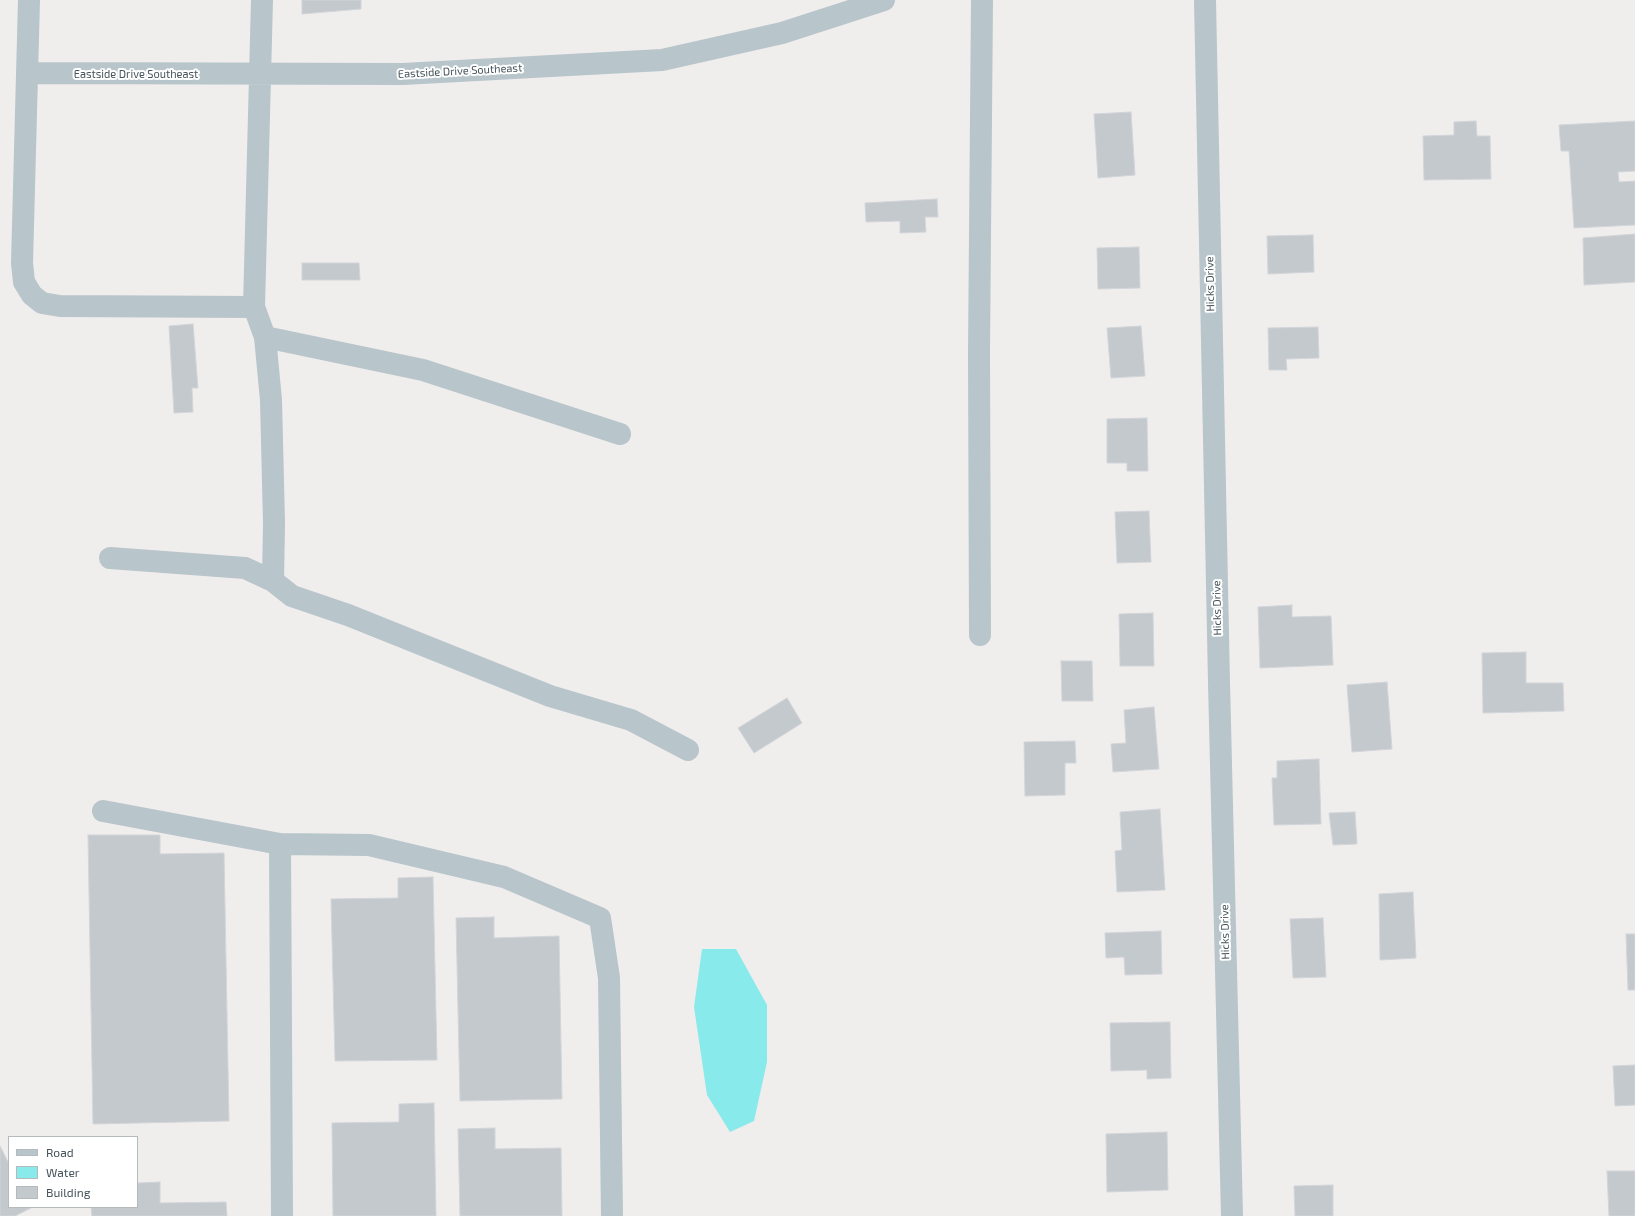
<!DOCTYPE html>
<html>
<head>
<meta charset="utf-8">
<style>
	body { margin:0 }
	#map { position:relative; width:1635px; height:1216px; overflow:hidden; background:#f0eded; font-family:"Exo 2",sans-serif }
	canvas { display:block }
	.legend { position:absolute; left:8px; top:1136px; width:130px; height:72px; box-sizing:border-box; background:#fff; border:1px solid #b5bbbd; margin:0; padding:5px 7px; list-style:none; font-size:12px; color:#45545a }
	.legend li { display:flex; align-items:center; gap:8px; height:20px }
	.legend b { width:20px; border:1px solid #b5bbbd }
</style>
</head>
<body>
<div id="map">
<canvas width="1635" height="1216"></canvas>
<ul class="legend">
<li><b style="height:5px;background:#b8c5ca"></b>Road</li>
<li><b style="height:11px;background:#88eaea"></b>Water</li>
<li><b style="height:11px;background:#c4c9cd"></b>Building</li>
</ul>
</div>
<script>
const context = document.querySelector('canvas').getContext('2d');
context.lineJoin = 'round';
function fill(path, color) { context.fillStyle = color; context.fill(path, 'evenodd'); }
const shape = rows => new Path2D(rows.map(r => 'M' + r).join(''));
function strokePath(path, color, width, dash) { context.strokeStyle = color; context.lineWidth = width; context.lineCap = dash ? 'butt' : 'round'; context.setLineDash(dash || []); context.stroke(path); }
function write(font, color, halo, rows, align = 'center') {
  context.font = font + ' "Exo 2",sans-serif'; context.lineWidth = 4; context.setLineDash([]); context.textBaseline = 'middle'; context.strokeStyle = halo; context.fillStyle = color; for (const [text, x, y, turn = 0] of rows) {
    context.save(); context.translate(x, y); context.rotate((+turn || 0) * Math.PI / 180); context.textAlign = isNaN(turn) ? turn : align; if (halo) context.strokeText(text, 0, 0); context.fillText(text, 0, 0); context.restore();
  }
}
fill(shape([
	[702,949,736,949,767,1005,767,1062,754,1121,730,1132,707,1095,694,1007]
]), '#88eaea');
const building = shape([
	[302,0,361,0,361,9,302,14,302,0],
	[1131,112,1135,175,1098,178,1094,114,1131,112],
	[1476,121,1477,136,1490,136,1491,179,1424,180,1423,136,1454,135,1454,122,1476,121],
	[1635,121,1635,171,1618,172,1619,182,1635,181,1635,225,1574,228,1569,151,1561,151,1559,125,1635,121],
	[937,199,938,217,925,217,926,232,900,233,900,221,866,222,865,203,937,199],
	[1635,234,1635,282,1584,285,1583,238,1635,234],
	[1313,235,1314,272,1268,274,1267,236,1313,235],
	[1139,247,1140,288,1098,289,1097,248,1139,247],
	[302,263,359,263,360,280,302,280,302,263],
	[193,324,198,388,192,388,193,412,174,413,169,326,193,324],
	[1141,326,1145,376,1111,378,1107,328,1141,326],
	[1318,327,1319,358,1286,359,1287,370,1269,370,1268,328,1318,327],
	[1147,418,1148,471,1127,471,1127,463,1107,463,1107,419,1147,418],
	[1149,511,1151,562,1117,563,1115,512,1149,511],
	[1292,605,1292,617,1331,616,1333,665,1260,668,1258,607,1292,605],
	[1153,613,1154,666,1120,666,1119,614,1153,613],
	[1526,652,1526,683,1563,683,1564,711,1483,713,1482,653,1526,652],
	[1061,661,1092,661,1093,701,1062,701,1061,661],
	[1387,682,1392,749,1352,752,1347,685,1387,682],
	[787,698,802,723,754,753,738,728,787,698],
	[1154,707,1159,769,1113,772,1111,744,1126,743,1124,710,1154,707],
	[1075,741,1076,763,1065,763,1065,795,1025,796,1024,742,1075,741],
	[1319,759,1321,824,1274,825,1272,778,1277,778,1277,761,1319,759],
	[1160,809,1165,890,1117,892,1115,851,1122,850,1120,812,1160,809],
	[1355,812,1357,844,1333,845,1329,813,1355,812],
	[88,835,160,835,160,854,224,853,229,1121,93,1124,88,835],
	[433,877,437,1060,335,1061,331,899,398,898,398,878,433,877],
	[1413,892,1416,958,1380,960,1379,894,1413,892],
	[494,917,494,938,559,936,562,1099,460,1101,456,918,494,917],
	[1323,918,1326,977,1293,978,1290,919,1323,918],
	[1161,931,1162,974,1125,975,1124,957,1106,958,1105,933,1161,931],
	[1626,934,1635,934,1635,990,1628,990,1626,934],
	[1170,1022,1171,1078,1147,1079,1147,1070,1111,1071,1110,1023,1170,1022],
	[1635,1065,1635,1105,1615,1106,1613,1066,1635,1065],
	[434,1103,436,1216,333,1216,332,1123,399,1122,399,1104,434,1103],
	[495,1128,495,1149,561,1148,562,1216,460,1216,458,1129,495,1128],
	[1167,1132,1168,1190,1107,1192,1106,1134,1167,1132],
	[0,1146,9,1164,9,1207,31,1208,15,1216,0,1216,0,1146],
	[1607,1171,1635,1171,1635,1216,1609,1216,1607,1171],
	[160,1182,160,1203,226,1202,227,1216,92,1216,91,1207,137,1207,137,1183,160,1182],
	[1333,1185,1333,1216,1295,1216,1294,1186,1333,1185]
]);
fill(building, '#c4c9cd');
strokePath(building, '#d1d5d9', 1);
strokePath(shape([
	[29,0,22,263,24,282,32,295,42,303,60,306,254,307],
	[262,0,254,307,265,337,271,400,274,523,273,581],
	[1205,0,1219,682,1232,1216],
	[28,73,403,74,662,60,782,33,884,0],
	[265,337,423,370,620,434],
	[110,558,245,568,273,581,292,596,348,615,550,696,631,720,688,750],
	[980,635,979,353,982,0],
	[103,811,280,844,369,845,504,877,600,918,609,978,612,1216],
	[280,844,282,1216]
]), '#b8c5ca', 22);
write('11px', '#45545a', '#fff', [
	["Eastside Drive Southeast",460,71,-3],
	["Eastside Drive Southeast",136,74],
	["Hicks Drive",1210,284,-91],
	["Hicks Drive",1217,608,-91],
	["Hicks Drive",1225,932,-91]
]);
</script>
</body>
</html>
